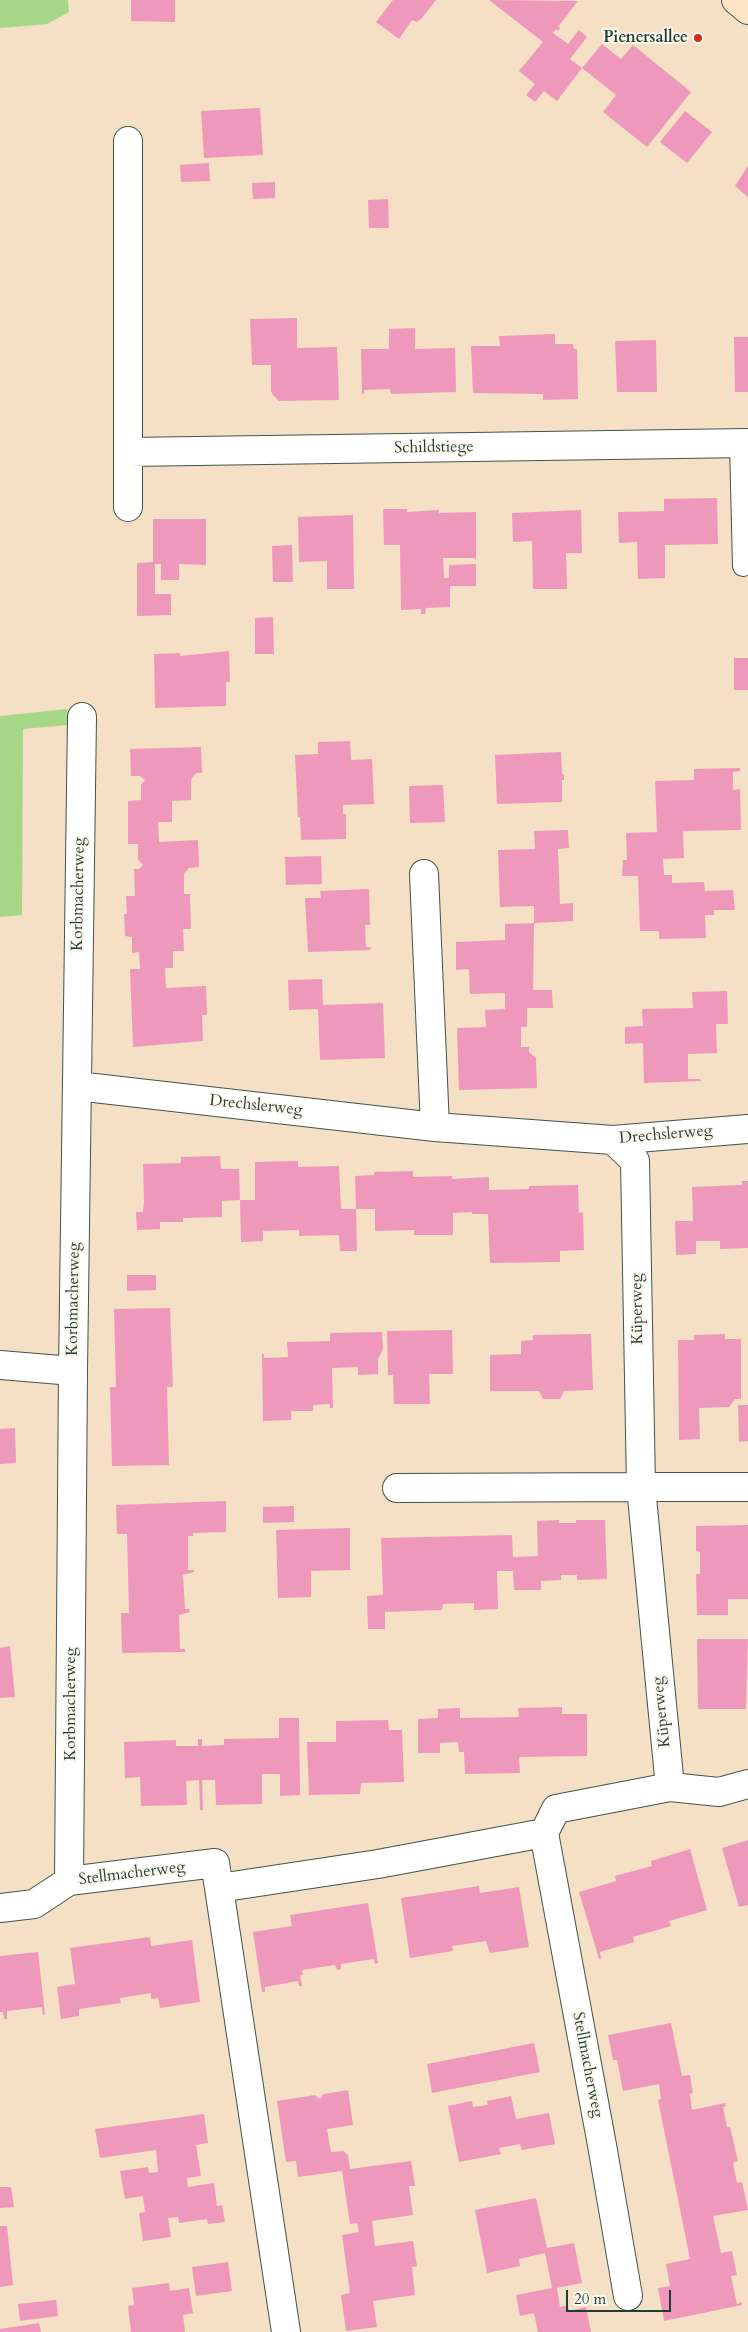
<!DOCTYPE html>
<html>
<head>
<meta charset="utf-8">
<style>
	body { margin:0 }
	#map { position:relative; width:748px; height:2332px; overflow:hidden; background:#f5dfc5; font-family:Cardo,serif }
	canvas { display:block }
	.scale { position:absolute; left:566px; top:2290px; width:105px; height:22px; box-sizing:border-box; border:2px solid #1f3d34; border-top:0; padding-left:6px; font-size:15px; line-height:18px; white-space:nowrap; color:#1f3d34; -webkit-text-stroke:4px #fbf7ec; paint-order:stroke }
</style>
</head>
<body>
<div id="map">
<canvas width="748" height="2332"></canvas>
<div class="scale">20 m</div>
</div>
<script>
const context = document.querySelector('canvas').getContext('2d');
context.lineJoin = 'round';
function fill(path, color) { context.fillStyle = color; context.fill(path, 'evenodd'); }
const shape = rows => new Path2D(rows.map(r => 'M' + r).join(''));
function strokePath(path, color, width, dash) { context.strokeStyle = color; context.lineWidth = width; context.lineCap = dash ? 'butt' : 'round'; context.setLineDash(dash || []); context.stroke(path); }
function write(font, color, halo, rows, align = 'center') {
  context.font = font + ' Cardo,serif'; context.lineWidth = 4; context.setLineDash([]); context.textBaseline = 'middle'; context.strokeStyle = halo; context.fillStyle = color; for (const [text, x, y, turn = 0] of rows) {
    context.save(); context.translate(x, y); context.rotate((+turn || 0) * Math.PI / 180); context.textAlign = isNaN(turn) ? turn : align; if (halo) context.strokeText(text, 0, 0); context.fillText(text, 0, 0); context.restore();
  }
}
fill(shape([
	[0,0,68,0,69,12,47,24,0,28],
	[67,709,68,725,23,729,22,915,0,917,0,716]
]), '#a6d786');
fill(shape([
	[131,0,175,0,175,22,131,21],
	[393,0,436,0,422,18,417,22,412,20,399,39,376,22],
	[489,0,578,1,558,27,560,28,558,31,556,29,553,33,568,44,579,30,587,37,570,59,582,68,557,101,544,91,535,102,526,95,535,84,519,71,543,42],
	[602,44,621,59,633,45,691,92,647,147,603,112,616,95,582,68],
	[260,108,263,155,204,158,201,111],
	[685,111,712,132,687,163,660,142],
	[209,163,210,181,181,182,180,165],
	[748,166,748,197,735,186],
	[275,182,275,198,253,199,252,183],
	[388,199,389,228,369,228,368,200],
	[297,318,297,348,337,347,339,400,279,401,273,395,271,391,271,365,252,365,250,319],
	[415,328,415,349,455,348,456,392,391,394,390,389,364,390,364,394,362,394,361,349,389,349,389,329],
	[555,334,555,344,573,344,574,349,577,349,578,399,543,400,543,394,473,393,471,346,500,346,499,336],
	[734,337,748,337,748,392,735,392],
	[656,340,657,392,617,392,615,341],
	[717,498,718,544,665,545,665,578,638,579,637,542,619,543,618,512,664,511,664,499],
	[383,509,407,509,407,512,439,510,439,513,476,512,476,561,475,558,443,558,444,578,449,578,449,565,476,564,476,586,450,586,450,607,426,608,425,614,421,614,421,609,401,610,400,545,384,545],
	[581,510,582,553,566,553,567,589,533,589,532,541,513,542,512,513],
	[353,515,354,589,327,589,327,561,299,562,298,517],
	[153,519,206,519,206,565,179,564,179,580,161,580,161,564,155,564,155,594,171,594,171,615,137,616,137,563,153,562],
	[292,545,293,582,273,582,272,546],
	[273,617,274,654,255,654,255,618],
	[229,651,230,682,226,682,226,706,155,708,154,654,180,653,180,656],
	[734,658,748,658,748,690,734,690],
	[350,741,351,760,372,759,374,804,343,805,343,814,346,814,346,839,301,840,300,817,298,817,295,755,318,754,318,742],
	[201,747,202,773,196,773,191,780,191,800,172,801,172,822,158,822,159,842,198,840,199,867,189,868,184,874,184,894,190,894,191,929,183,929,184,951,173,951,173,968,165,968,166,988,206,986,207,1015,202,1015,203,1041,133,1047,130,969,140,969,139,952,132,953,132,937,125,936,124,914,127,914,126,896,135,896,134,869,139,869,143,865,138,860,138,844,128,844,128,801,141,800,141,785,145,780,140,776,131,776,130,749],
	[561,752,562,774,564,774,564,780,562,780,562,802,497,804,495,755],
	[740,768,740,771,733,772,733,790,740,789,741,830,683,831,684,858,663,859,664,875,672,875,672,883,704,882,705,891,733,890,735,910,714,910,714,915,705,915,706,938,659,939,659,931,640,931,638,876,622,876,623,860,627,860,626,833,657,832,655,781,694,780,694,769],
	[443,785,445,822,410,823,409,786],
	[568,830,569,848,558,849,560,904,573,903,573,921,535,923,534,925,533,990,552,990,553,1008,527,1008,527,1027,521,1027,521,1047,529,1047,529,1052,536,1058,537,1088,459,1090,457,1028,486,1027,485,1010,505,1009,505,993,470,994,469,969,456,970,456,942,505,940,505,924,534,923,534,906,500,907,498,850,535,849,534,831],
	[321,856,322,884,286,885,285,857],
	[369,889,370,925,365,925,366,947,370,947,371,950,308,952,305,898,321,898,320,891],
	[322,979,323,1005,383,1003,385,1058,320,1060,318,1009,289,1010,288,980],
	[727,991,728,1024,716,1024,717,1053,688,1054,688,1079,700,1079,701,1081,644,1083,643,1043,625,1044,625,1027,643,1026,642,1009,693,1008,692,992],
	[220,1156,221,1169,239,1169,240,1200,222,1201,222,1217,183,1218,183,1222,160,1222,160,1229,137,1230,136,1212,143,1212,144,1201,143,1164,181,1163,181,1157],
	[298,1161,298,1167,339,1166,341,1209,356,1209,357,1251,340,1251,339,1235,299,1236,299,1230,263,1231,263,1241,241,1242,240,1200,255,1200,255,1162],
	[413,1171,413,1177,452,1176,452,1179,489,1177,489,1190,529,1189,529,1186,578,1185,579,1213,583,1212,584,1250,560,1251,560,1262,490,1263,488,1214,472,1214,472,1212,453,1213,453,1235,414,1235,414,1230,375,1231,375,1209,356,1209,355,1176,374,1175,374,1172],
	[742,1181,748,1181,748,1248,720,1249,720,1241,696,1241,696,1254,676,1255,675,1221,693,1221,692,1187,742,1185],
	[127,1275,156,1275,156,1290,127,1291],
	[170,1308,173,1387,167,1387,169,1465,112,1466,110,1387,116,1387,114,1309],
	[452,1330,453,1374,429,1374,430,1404,394,1404,393,1375,388,1375,387,1331],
	[382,1332,383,1349,378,1359,378,1374,358,1375,358,1367,332,1368,333,1408,330,1408,330,1404,313,1405,313,1411,291,1411,291,1420,263,1421,262,1354,264,1354,264,1358,288,1357,287,1342,330,1341,330,1333],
	[591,1334,593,1390,564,1391,560,1399,543,1399,539,1391,490,1391,490,1355,521,1354,521,1341,533,1340,533,1335],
	[725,1334,725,1339,741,1339,741,1399,735,1399,729,1407,699,1408,700,1439,679,1440,678,1340,694,1340,694,1335],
	[738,1405,748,1405,748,1441,739,1442],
	[15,1428,16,1463,0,1464,0,1429],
	[226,1501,226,1532,193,1533,193,1536,188,1536,188,1570,194,1570,194,1572,183,1575,185,1609,189,1609,190,1612,179,1615,180,1649,185,1649,185,1652,122,1653,121,1613,129,1613,127,1534,117,1534,116,1505],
	[294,1506,294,1522,263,1523,263,1507],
	[559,1520,559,1523,576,1523,576,1520,605,1520,607,1579,577,1580,577,1575,561,1575,561,1580,541,1581,541,1590,514,1590,513,1571,497,1571,498,1609,474,1610,474,1603,443,1604,442,1610,385,1612,385,1629,368,1629,367,1596,383,1595,381,1538,512,1535,513,1557,538,1556,537,1521],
	[748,1525,748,1599,728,1599,728,1615,697,1615,696,1574,700,1574,700,1552,696,1551,696,1526],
	[350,1528,350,1570,311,1571,311,1597,278,1598,276,1530],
	[697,1639,748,1639,746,1709,698,1709],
	[10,1646,15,1697,0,1698,0,1648],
	[562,1707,562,1714,587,1714,587,1756,519,1757,520,1773,465,1774,464,1752,459,1752,458,1742,440,1743,440,1753,418,1753,418,1719,438,1718,438,1709,460,1708,460,1718,519,1717,518,1708],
	[279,1718,299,1718,300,1795,280,1796,280,1774,262,1774,262,1804,216,1805,215,1780,202,1780,203,1810,200,1810,199,1780,186,1781,187,1805,141,1806,140,1777,125,1778,124,1742,176,1740,176,1746,198,1746,198,1739,202,1739,202,1746,224,1745,224,1739,279,1738],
	[388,1720,389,1730,402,1730,404,1782,361,1783,360,1794,309,1795,307,1742,336,1742,336,1721],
	[748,1840,748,1905,739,1907,722,1848],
	[690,1849,707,1910,669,1921,671,1926,633,1937,634,1942,600,1952,601,1959,599,1959,579,1892,616,1881,615,1876,652,1866,651,1861],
	[479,1886,480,1893,519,1887,529,1947,490,1953,486,1941,452,1946,453,1951,410,1958,401,1898],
	[368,1903,378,1963,375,1964,374,1959,341,1964,341,1969,337,1970,335,1965,302,1970,303,1975,300,1975,302,1986,299,1986,298,1981,265,1987,265,1992,262,1992,253,1932,292,1926,290,1915],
	[150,1937,151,1946,192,1940,200,2002,160,2008,158,1998,151,1999,151,1993,120,1998,121,2003,79,2009,79,2016,61,2019,57,1987,75,1984,70,1948],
	[38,1952,45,2015,43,2015,42,2007,7,2011,7,2019,4,2019,3,2012,0,2012,0,1956],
	[671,2023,682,2076,690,2075,693,2093,690,2094,692,2110,725,2103,726,2106,723,2107,727,2127,730,2127,738,2161,733,2163,737,2183,742,2182,748,2210,713,2216,721,2253,732,2251,737,2275,731,2276,737,2304,742,2302,742,2305,664,2321,658,2288,670,2286,666,2264,690,2259,658,2100,661,2099,659,2084,623,2091,617,2060,613,2060,608,2035],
	[534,2043,540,2072,432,2093,427,2064],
	[348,2090,353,2125,327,2129,331,2152,343,2151,348,2155,350,2169,411,2161,415,2186,409,2186,413,2215,372,2221,375,2246,413,2241,417,2266,412,2267,415,2295,373,2301,377,2327,346,2331,341,2295,350,2293,342,2235,359,2232,357,2223,350,2224,342,2171,298,2177,296,2161,286,2162,277,2101,315,2095,320,2099,324,2094],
	[511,2096,516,2119,549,2113,555,2144,522,2150,520,2144,499,2148,501,2154,459,2162,448,2106,472,2101,473,2107,488,2105,487,2101],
	[204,2114,208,2143,196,2145,201,2176,187,2178,188,2187,214,2183,217,2206,222,2205,225,2222,208,2224,207,2219,179,2223,178,2217,168,2218,171,2237,143,2241,139,2213,145,2212,143,2196,125,2199,120,2171,148,2167,149,2173,158,2172,156,2150,100,2158,95,2129],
	[0,2187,11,2187,14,2207,0,2208],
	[536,2198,547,2248,574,2243,582,2283,557,2288,560,2307,568,2305,569,2311,586,2307,591,2332,538,2332,534,2313,520,2316,516,2295,552,2288,545,2253,519,2259,520,2266,487,2273,475,2210],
	[0,2226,7,2226,13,2285,0,2287],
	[228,2262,232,2291,196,2296,192,2267],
	[169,2283,170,2291,189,2288,193,2313,183,2315,185,2332,131,2332,128,2306,134,2305,132,2288],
	[56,2300,58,2316,20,2321,18,2304],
	[39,2323,41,2332,0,2332,0,2329]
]), '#e9b');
const lane = shape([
	[740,444,743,566]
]);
const street = shape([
	[128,141,128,507],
	[128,452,748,443],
	[424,874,435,1127],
	[77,1086,435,1127,613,1140,748,1129],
	[0,1365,73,1371],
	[397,1488,641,1487,635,1161,613,1140],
	[670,1787,641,1487,748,1487],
	[544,1833,602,2145,628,2296],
	[69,1881,73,1371,82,717],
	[219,1888,286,2332],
	[0,1908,34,1904,69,1881,215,1863,219,1888,378,1864,544,1833,556,1809,670,1787,719,1792,748,1784]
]);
const secondary = shape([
	[736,0,748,10]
]);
strokePath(lane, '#3f554a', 22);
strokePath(street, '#3f554a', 30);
strokePath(secondary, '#3f554a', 30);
strokePath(lane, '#fff', 20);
strokePath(street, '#fff', 28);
strokePath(secondary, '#ffe4c6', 28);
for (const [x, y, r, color] of [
	[698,38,5,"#c8321e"]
]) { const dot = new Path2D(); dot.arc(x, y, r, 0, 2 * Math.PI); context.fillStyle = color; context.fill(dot); strokePath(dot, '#fbf7ec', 2); }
write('bold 16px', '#1f3d34', '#fbf7ec', [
	["Pienersallee",688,38]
], 'right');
write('16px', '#1f3d34', '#fbf7ec', [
	["Schildstiege",434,448,-1],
	["Korbmacherweg",79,894,-89],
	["Drechslerweg",256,1106,6],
	["Drechslerweg",666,1135,-5],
	["Korbmacherweg",74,1299,-89],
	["Küperweg",638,1309,-91],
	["Korbmacherweg",71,1704,-90],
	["Küperweg",662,1712,-96],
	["Stellmacherweg",132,1874,-7],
	["Stellmacherweg",587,2065,79]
]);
</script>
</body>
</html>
